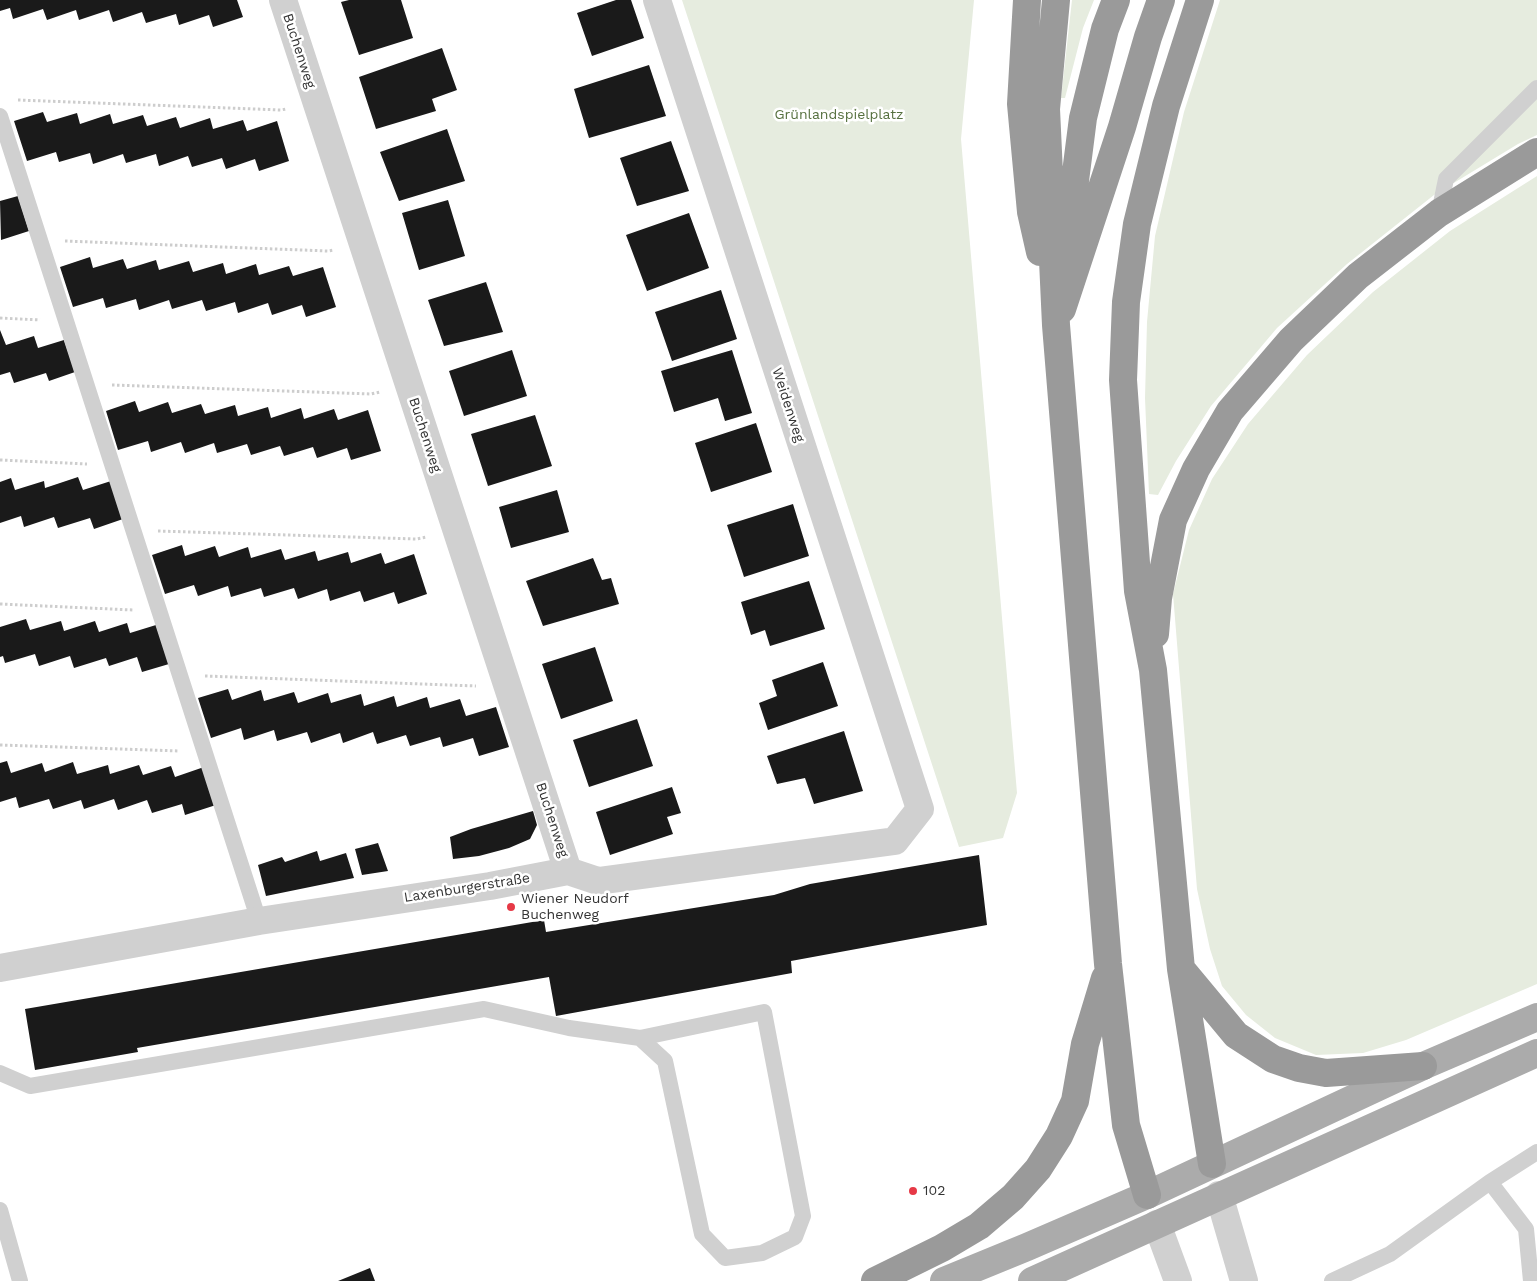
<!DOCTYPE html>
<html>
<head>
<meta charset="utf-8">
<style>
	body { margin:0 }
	canvas { display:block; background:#fff }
</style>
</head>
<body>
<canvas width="1537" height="1281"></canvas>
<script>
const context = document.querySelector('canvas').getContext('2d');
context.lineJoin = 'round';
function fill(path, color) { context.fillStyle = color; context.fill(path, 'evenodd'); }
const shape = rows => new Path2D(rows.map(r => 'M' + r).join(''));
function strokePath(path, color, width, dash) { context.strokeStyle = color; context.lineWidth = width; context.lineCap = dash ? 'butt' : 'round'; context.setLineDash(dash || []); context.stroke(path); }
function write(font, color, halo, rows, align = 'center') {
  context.font = font + ' "Work Sans",sans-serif'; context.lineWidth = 5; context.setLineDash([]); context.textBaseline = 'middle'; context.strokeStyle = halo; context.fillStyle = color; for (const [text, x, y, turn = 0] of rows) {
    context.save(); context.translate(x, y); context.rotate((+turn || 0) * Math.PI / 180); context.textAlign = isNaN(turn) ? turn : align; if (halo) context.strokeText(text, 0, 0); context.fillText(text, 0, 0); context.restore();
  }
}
fill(shape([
	[682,0,974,0,961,139,1017,793,1003,838,959,847],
	[1072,0,1094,0,1083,28,1065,98,1061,98],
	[1220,0,1537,0,1537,135,1518,144,1434,195,1347,264,1277,328,1211,406,1176,461,1158,495,1149,494,1145,398,1147,322,1155,236,1184,112],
	[1537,176,1537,984,1406,1040,1363,1053,1316,1055,1275,1038,1246,1015,1222,986,1210,949,1197,889,1173,594,1189,530,1212,479,1248,424,1307,355,1373,292,1450,231]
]), '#e6ecdf');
fill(shape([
	[0,0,237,0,243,17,213,27,209,15,179,25,176,14,146,23,142,12,113,22,109,10,79,20,76,10,47,20,43,9,13,19,10,8,0,11],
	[349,0,401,0,413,38,359,55,341,2],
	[616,0,631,0,644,38,592,56,577,13],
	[442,48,457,90,432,99,436,111,376,129,359,77],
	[649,65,666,116,589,138,574,89],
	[43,112,47,122,77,113,80,124,110,114,113,124,143,115,147,126,176,117,180,128,210,118,213,129,243,120,247,131,277,121,289,161,259,171,255,159,226,169,222,158,192,167,188,156,159,166,156,154,126,163,123,154,93,164,90,153,59,162,56,152,27,161,14,121],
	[447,129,465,181,399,201,380,152],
	[671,141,689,191,637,206,620,158],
	[18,196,29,231,1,240,0,201],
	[448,200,465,256,419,270,402,213],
	[689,213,709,268,647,291,626,235],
	[90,257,93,268,123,259,127,269,156,260,159,270,189,261,193,272,223,263,226,274,256,264,259,275,289,266,293,276,323,267,336,307,306,317,302,305,272,315,268,303,238,313,235,302,206,311,202,300,172,309,169,300,139,310,136,299,106,308,103,298,73,307,60,267],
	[486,282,503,332,444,346,428,300],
	[721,290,737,339,672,361,655,312],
	[0,330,6,345,34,336,38,348,64,340,75,372,49,381,46,373,14,383,10,372,0,375],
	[512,350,527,396,464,416,449,371],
	[732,350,752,413,725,421,718,398,674,412,661,371],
	[135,401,139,412,168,402,172,413,201,404,205,414,235,405,238,416,268,407,271,418,301,408,304,419,334,409,338,420,368,410,381,451,351,460,347,448,317,458,313,447,284,456,280,446,251,455,247,444,217,453,214,443,185,453,181,442,151,452,148,441,118,450,106,411],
	[535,415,552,466,488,486,471,434],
	[756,423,772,472,711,492,695,443],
	[78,477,83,490,111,481,123,519,94,529,90,518,58,528,54,517,24,527,21,516,0,523,0,482,11,478,15,490,44,481,45,488],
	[557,490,569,532,511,548,499,507],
	[793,504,809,556,744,577,727,525],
	[182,545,185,556,215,546,219,557,248,547,251,558,281,549,285,560,315,551,318,561,348,552,351,563,381,553,385,564,414,554,427,594,398,604,394,592,364,602,360,591,330,601,327,589,298,599,294,588,264,597,261,588,231,597,228,586,198,596,194,585,165,594,152,555],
	[593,558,602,580,611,578,619,604,543,626,526,581],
	[809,581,825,629,770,646,765,630,751,635,741,602],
	[26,619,30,630,61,621,64,631,95,621,99,632,127,623,130,633,156,625,169,664,142,672,137,657,109,666,106,658,74,668,70,656,39,666,35,654,5,663,3,656,0,657,0,627],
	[595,647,613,701,561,719,542,664],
	[823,662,838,706,768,730,759,703,777,696,772,680],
	[228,689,232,700,261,690,264,701,294,692,298,703,328,693,331,703,361,694,364,706,394,696,397,707,427,697,430,708,460,699,466,716,496,707,509,747,479,756,473,738,443,747,440,737,410,746,406,735,377,744,373,732,343,743,340,733,311,743,307,732,277,741,274,730,244,740,241,728,211,738,198,698],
	[637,719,653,766,589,787,573,740],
	[844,731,863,791,814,804,805,778,777,784,767,756],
	[7,761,11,773,42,763,45,772,73,762,77,774,108,765,110,774,139,765,143,775,171,766,175,777,204,767,216,805,185,815,182,804,152,813,147,800,118,810,114,799,84,809,81,800,53,809,49,799,19,808,16,797,0,802,0,763],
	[672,787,681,813,667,817,673,834,610,855,596,812],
	[533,811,537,825,530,839,509,848,479,856,453,859,450,837,471,829],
	[378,843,388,871,362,875,355,849],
	[317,851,320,861,346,853,354,878,266,896,258,865,282,857,285,862],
	[979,855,987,925,791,961,792,973,556,1016,549,977,137,1048,138,1052,35,1070,25,1009,544,920,546,932,774,895,810,884],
	[370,1268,375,1281,338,1281]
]), '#1a1a1a');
strokePath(shape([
	[18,100,281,110,286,109],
	[65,241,328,251,334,250],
	[0,318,40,320],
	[112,385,371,394,380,392],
	[0,460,87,464],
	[158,531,416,539,427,537],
	[0,604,133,610],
	[205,676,476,686],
	[0,745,179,751]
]), '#cdcdcd', 3, [2.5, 2.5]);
strokePath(shape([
	[0,116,259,921],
	[1439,213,1446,179,1537,88],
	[0,1073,30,1086,484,1009,569,1028,640,1038,764,1012,803,1216,795,1237,762,1253,725,1258,702,1234,665,1061,640,1038],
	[1490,1182,1537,1152],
	[0,1210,20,1281],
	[1332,1281,1390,1254,1490,1182,1526,1229,1531,1281]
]), '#d0d0d0', 16);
strokePath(shape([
	[283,0,568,871],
	[0,968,259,921,490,886,568,871,598,881,895,841,920,809,657,0],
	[1219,1195,1244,1281],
	[1157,1224,1178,1281]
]), '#d0d0d0', 28);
strokePath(shape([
	[944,1281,1027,1247,1147,1195,1423,1066,1537,1017],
	[1032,1281,1537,1053]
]), '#ababab', 28);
strokePath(shape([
	[1027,0,1021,104,1031,212,1040,252],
	[1056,0,1046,109,1056,325,1108,964,1126,1125,1147,1195],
	[1200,0,1166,106,1137,224,1126,302,1123,380,1138,591,1153,670,1181,969,1212,1164],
	[1066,251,1083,118,1105,29,1116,0],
	[1062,309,1122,127,1148,37,1161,0],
	[1155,634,1158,598,1173,520,1196,469,1230,411,1291,340,1358,276,1439,213,1537,152],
	[1182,970,1236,1035,1273,1059,1299,1068,1326,1073,1423,1066],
	[875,1281,942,1248,979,1226,1013,1197,1038,1169,1059,1136,1075,1101,1085,1044,1105,978]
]), '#9a9a9a', 28);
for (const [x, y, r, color] of [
	[511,907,5,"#e63946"],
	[913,1191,5,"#e63946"]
]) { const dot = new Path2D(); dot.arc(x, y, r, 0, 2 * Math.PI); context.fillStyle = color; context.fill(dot); strokePath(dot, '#fff', 2); }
write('14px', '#333', '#fff', [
	["Buchenweg",299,51,72],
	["Weidenweg",788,405,72],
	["Buchenweg",425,435,72],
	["Buchenweg",552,820,72],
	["Laxenburgerstraße",467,888,-9]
]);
write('14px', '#56703f', '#fff', [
	["Grünlandspielplatz",839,115]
]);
write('14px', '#333', '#fff', [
	["Wiener Neudorf",521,899],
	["Buchenweg",521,915],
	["102",923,1191]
], 'left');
</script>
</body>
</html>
